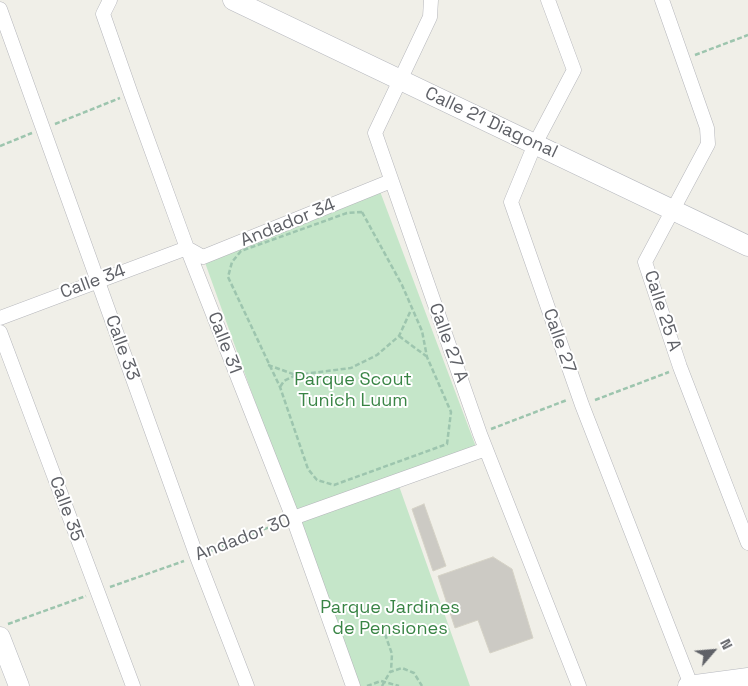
<!DOCTYPE html>
<html>
<head>
<meta charset="utf-8">
<style>
	body { margin:0 }
	#map { position:relative; width:748px; height:686px; overflow:hidden; background:#f0efe8; font-family:"Space Grotesk",sans-serif }
	canvas { display:block }
	.north { position:absolute; left:688px; top:626px; width:50px; height:50px; -webkit-text-stroke:4px #fff; paint-order:stroke; rotate:63deg; font-size:14px; font-weight:700; line-height:20px; text-align:center; color:#5f6167 }
	.north::after { content:''; display:block; margin:auto; width:18px; height:22px; background:#5f6167; clip-path:polygon(50% 0,100% 100%,50% 72%,0 100%) }
</style>
</head>
<body>
<div id="map">
<canvas width="748" height="686"></canvas>
<div class="north">N</div>
</div>
<script>
const context = document.querySelector('canvas').getContext('2d');
context.lineJoin = 'round';
function fill(path, color) { context.fillStyle = color; context.fill(path, 'evenodd'); }
const shape = rows => new Path2D(rows.map(r => 'M' + r).join(''));
function strokePath(path, color, width, dash) { context.strokeStyle = color; context.lineWidth = width; context.lineCap = dash ? 'butt' : 'round'; context.setLineDash(dash || []); context.stroke(path); }
function write(font, color, halo, rows, align = 'center') {
  context.font = font + ' "Space Grotesk",sans-serif'; context.lineWidth = 4; context.setLineDash([]); context.textBaseline = 'middle'; context.strokeStyle = halo; context.fillStyle = color; for (const [text, x, y, turn = 0] of rows) {
    context.save(); context.translate(x, y); context.rotate((+turn || 0) * Math.PI / 180); context.textAlign = isNaN(turn) ? turn : align; if (halo) context.strokeText(text, 0, 0); context.fillText(text, 0, 0); context.restore();
  }
}
fill(shape([
	[378,186,479,455,399,486,470,686,357,686,203,257]
]), '#c5e6c9');
const building = shape([
	[424,504,446,566,433,571,412,509,424,504],
	[493,557,512,569,533,638,490,653,478,620,455,628,438,576,493,557]
]);
fill(building, '#cccac4');
strokePath(building, '#d5d2c6', 1);
const street = shape([
	[110,0,103,14,131,94,187,248,293,518,353,686],
	[431,0,430,17,375,133,480,434,579,686],
	[548,0,574,70,535,144,511,202,582,405,691,685],
	[662,0,707,128,708,144,645,262,680,367,748,543],
	[0,9,197,557,247,686],
	[0,318,187,248,203,257,391,181],
	[0,332,133,686],
	[293,518,486,449]
]);
const secondary = shape([
	[233,0,748,246],
	[0,637,19,686],
	[688,686,748,678]
]);
strokePath(street, '#b5b6bb', 15);
strokePath(secondary, '#b6b8be', 21);
strokePath(shape([
	[695,55,748,35],
	[55,124,120,98],
	[0,146,32,133],
	[362,212,402,285,422,331,427,357,451,412,447,444,334,485,317,480,308,469,280,387,228,277,232,262,241,251,347,213,362,212],
	[399,336,426,356],
	[268,365,296,375,284,381,280,387],
	[296,375,351,368,377,355,399,336,411,310],
	[595,400,669,372],
	[491,429,567,400],
	[208,552,282,522],
	[110,587,184,561],
	[8,624,86,596],
	[385,634,392,654,391,671],
	[367,686,381,681,399,686],
	[382,686,390,672,402,668,414,673,422,686]
]), '#9dc5ae', 2.5, [5, 2.5]);
strokePath(street, '#fff', 14);
strokePath(secondary, '#fff', 20);
write('18px', '#5f6167', '#fff', [
	["Calle 21 Diagonal",491,123,25],
	["Andador 34",288,223,-22],
	["Calle 34",93,282,-20],
	["Calle 25 A",662,311,72],
	["Calle 27",559,341,71],
	["Calle 31",224,343,69],
	["Calle 27 A",448,343,70],
	["Calle 33",122,348,70],
	["Calle 35",66,509,70],
	["Andador 30",243,538,-21]
]);
write('18px', '#398445', '#fff', [
	["Parque Scout",353,380],
	["Tunich Luum",353,401],
	["Parque Jardines",390,608],
	["de Pensiones",390,629]
]);
</script>
</body>
</html>
